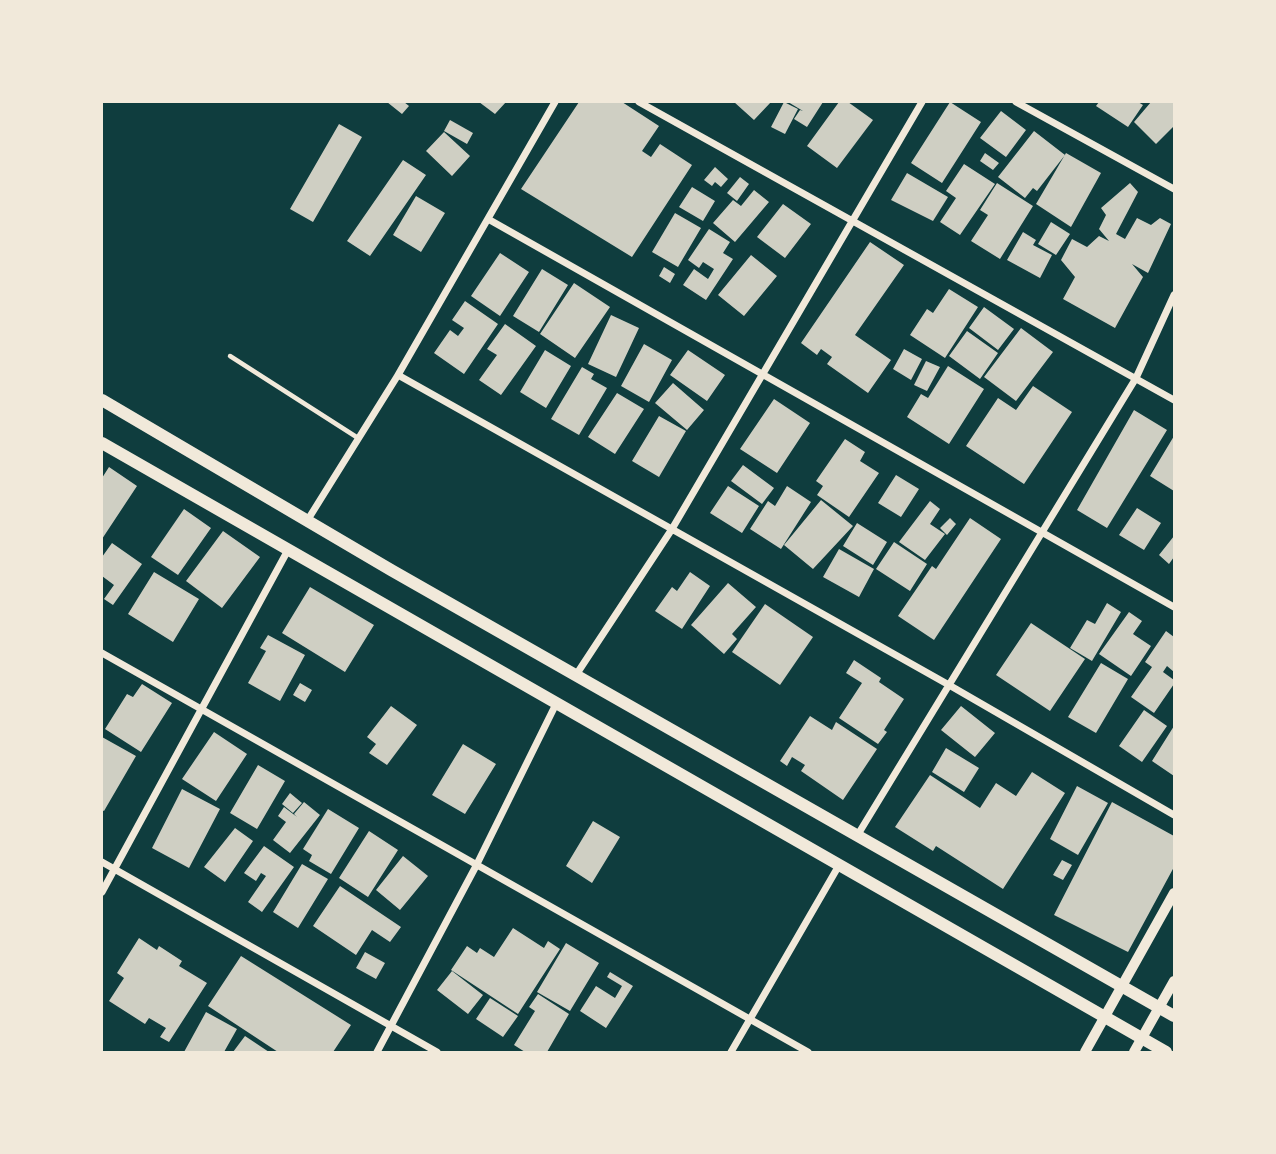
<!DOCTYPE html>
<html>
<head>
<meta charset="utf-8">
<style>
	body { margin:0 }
	#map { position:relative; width:1276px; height:1154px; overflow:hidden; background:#0f3d3e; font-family:Ubuntu,sans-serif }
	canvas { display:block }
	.frame { position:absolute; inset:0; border:103px solid #f1e9da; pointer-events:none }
</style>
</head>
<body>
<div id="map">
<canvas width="1276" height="1154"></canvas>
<div class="frame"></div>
</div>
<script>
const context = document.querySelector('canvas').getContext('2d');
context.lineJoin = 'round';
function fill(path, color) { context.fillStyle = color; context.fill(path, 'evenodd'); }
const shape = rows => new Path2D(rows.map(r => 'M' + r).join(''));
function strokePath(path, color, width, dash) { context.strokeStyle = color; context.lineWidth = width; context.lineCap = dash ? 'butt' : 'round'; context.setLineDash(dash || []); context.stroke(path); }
fill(shape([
	[387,102,404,102,409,106,402,114],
	[479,102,506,102,495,114],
	[579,102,622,102,659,126,642,151,651,157,660,144,692,165,632,257,521,189],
	[734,102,771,102,754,120],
	[784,102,798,109,785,134,771,127],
	[788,102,823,102,807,127,794,119,800,110,803,111],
	[839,102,848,102,873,120,837,168,807,146],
	[950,102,981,122,942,183,911,163],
	[1099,102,1138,102,1143,105,1128,127,1096,106],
	[1151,102,1174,102,1174,126,1156,144,1134,122],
	[1001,111,1026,130,1006,157,980,138],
	[450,120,473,133,467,144,444,131],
	[339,124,362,137,313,222,290,209],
	[1034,131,1065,155,1037,191,1033,188,1025,198,998,177],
	[444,132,470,156,452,176,426,151],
	[985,153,999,163,993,170,980,161],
	[1066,153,1101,173,1071,227,1036,204],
	[403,160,426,175,370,256,347,241],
	[964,164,995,184,960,235,940,222,956,198,946,191],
	[715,167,728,179,721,187,715,182,712,186,704,180],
	[907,173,948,197,933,221,891,200],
	[740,177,749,184,737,201,727,193],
	[997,183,1033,206,1000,259,971,241,988,215,980,210],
	[1130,183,1138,192,1116,234,1125,239,1137,218,1151,225,1160,218,1171,224,1148,273,1132,264,1143,277,1115,328,1063,299,1075,277,1061,260,1072,239,1087,247,1099,236,1109,241,1099,229,1106,215,1101,208],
	[692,187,715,201,703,221,679,207],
	[754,190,769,202,735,242,713,223,733,200,741,206],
	[416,196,445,213,421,252,393,235],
	[783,204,811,224,785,258,757,237],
	[675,213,701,228,678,267,652,252],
	[1051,222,1070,234,1056,255,1038,244],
	[709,229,730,242,723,253,733,259,706,300,683,285,694,269,708,279,714,269,703,262,699,268,688,260],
	[1023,232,1036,240,1033,245,1052,255,1040,278,1007,260],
	[870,242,904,265,855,335,891,360,868,393,827,364,832,357,821,349,817,355,801,343],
	[500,253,529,272,500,316,471,296],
	[751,255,777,276,744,316,718,295],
	[664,267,675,274,670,283,659,276],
	[542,269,568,285,539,332,513,316],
	[574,283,610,307,575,358,540,334],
	[949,289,978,307,945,358,910,335,927,309,933,313],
	[465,301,498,324,464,374,434,353,450,330,458,336,464,328,452,320],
	[984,307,1014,329,998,350,969,328],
	[611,315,639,328,616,377,588,364],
	[505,324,536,346,501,395,479,380,497,355,487,349],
	[1021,328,1053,352,1016,401,984,377],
	[967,331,998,353,980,379,949,356],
	[644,344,672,360,649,402,621,386],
	[904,349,922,359,911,380,893,369],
	[545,350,571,366,546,408,520,392],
	[688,350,725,375,707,401,670,375],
	[926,361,940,367,927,391,914,385],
	[948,366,984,389,949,444,907,417,921,394,928,398],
	[582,367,594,374,591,379,607,388,579,435,551,419],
	[673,383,704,410,687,430,655,403],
	[1033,386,1072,412,1024,484,966,446,998,398,1016,410],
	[617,393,644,409,615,454,588,437],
	[774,399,810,423,777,473,740,449],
	[1134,410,1167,430,1107,528,1077,510],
	[659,416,686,431,659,477,632,461],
	[1174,436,1174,491,1150,476],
	[845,439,865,452,860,461,879,473,849,517,817,495,823,486,816,481],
	[743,465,774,488,762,504,731,481],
	[109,467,137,486,102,539,102,478],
	[896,475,919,489,901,517,878,503],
	[728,486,759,506,742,533,710,513],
	[787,486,811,502,781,549,750,529,768,501,775,506],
	[821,500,853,526,813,569,784,545],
	[930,501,940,509,930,524,945,534,925,560,899,542],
	[1137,508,1161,523,1144,550,1119,535],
	[184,509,211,528,178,575,151,557],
	[950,518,956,524,947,535,940,528],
	[970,518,1001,539,934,640,898,616,932,566,936,569],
	[857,523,887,542,873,565,843,546],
	[223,531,260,557,222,608,186,581],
	[1174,536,1174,557,1169,564,1159,555],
	[894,542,927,564,910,591,876,569],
	[112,543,142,564,113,605,104,599,114,585,102,576,102,557],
	[839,549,874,569,859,597,823,577],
	[154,572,199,599,173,642,128,614],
	[690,572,710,586,682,629,655,611,672,587,677,591],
	[728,583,756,607,732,634,737,639,724,654,691,625],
	[310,587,374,625,345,672,282,633],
	[1107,603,1121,612,1092,661,1070,648,1087,620,1095,624],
	[765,604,813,637,780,685,732,652],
	[1129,612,1142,621,1133,634,1151,646,1131,676,1099,654],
	[1031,623,1085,659,1050,711,996,675],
	[1166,631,1174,637,1174,672,1167,666,1163,672,1174,680,1174,684,1154,713,1131,697,1152,667,1145,662],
	[268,635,305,655,280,701,248,683,266,651,260,648],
	[854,660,881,678,879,682,904,699,884,730,887,732,878,744,839,718,862,683,846,673],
	[1101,663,1128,679,1096,733,1068,717],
	[300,683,312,690,305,702,293,695],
	[142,684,172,703,141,752,105,729,127,694,133,697],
	[391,706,417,725,387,765,369,753,376,744,367,737],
	[961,706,995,733,975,757,941,730],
	[1144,710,1167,726,1142,762,1119,746],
	[810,716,832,730,836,722,877,749,843,800,801,771,805,765,792,757,787,766,780,761],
	[1174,726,1174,776,1152,761],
	[214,732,247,754,216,801,182,779],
	[102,737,136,756,104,811,102,810],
	[463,744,496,764,465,814,432,795],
	[946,748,979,768,964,792,932,772],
	[258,765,285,781,257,829,230,813],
	[1032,772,1065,793,1003,889,936,846,933,851,895,827,930,775,980,808,996,783,1016,796],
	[1077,786,1108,803,1078,855,1050,839],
	[182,789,220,809,189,868,152,848],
	[290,793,302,803,293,813,282,804],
	[304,802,320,815,290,853,273,840,286,822,278,816,284,807,297,817,294,814],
	[1112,802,1174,836,1174,867,1128,952,1054,915],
	[328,809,359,828,331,874,309,861,312,855,303,849],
	[593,821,620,837,592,883,566,866],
	[235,828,253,841,225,882,204,867],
	[369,831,398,850,368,897,339,878],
	[264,846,294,867,262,912,248,902,266,876,261,873,256,881,244,873],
	[403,856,428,876,400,910,376,890],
	[1062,860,1072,865,1063,880,1053,875],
	[302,864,328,879,298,928,273,912],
	[340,886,401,927,390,942,372,930,356,955,313,926],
	[513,928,544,948,548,941,560,949,518,1014,451,970,467,946,477,953,480,948,494,957],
	[139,938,157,950,159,946,182,961,179,966,207,983,169,1042,160,1037,166,1028,149,1018,145,1024,109,1001,124,978,117,973],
	[566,943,599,963,570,1011,537,992],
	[365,952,385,963,376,979,356,968],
	[241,956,351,1025,333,1052,278,1052,208,1006],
	[452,971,483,995,468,1014,437,990],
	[610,972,633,986,606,1028,580,1011,596,986,615,998,622,986,607,977],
	[538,994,569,1014,547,1052,525,1052,514,1045,535,1011,529,1007],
	[490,998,518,1016,503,1037,476,1019],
	[206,1012,237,1029,224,1052,184,1052],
	[245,1036,269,1052,233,1052]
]), '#cfcfc3');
strokePath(shape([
	[230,356,358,438]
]), '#f1e9da', 4.5);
strokePath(shape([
	[639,102,1174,400],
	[1016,102,1174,189],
	[488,219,1174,607],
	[398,375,949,685,1174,815],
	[307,521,398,375,555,102],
	[102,653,808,1052],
	[576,675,672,529,922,102],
	[857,836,1136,378,1174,295],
	[102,862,437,1052],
	[102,892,288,550],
	[377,1052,476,866,555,706],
	[731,1052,838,867]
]), '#f1e9da', 7);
strokePath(shape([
	[1085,1052,1174,893],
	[1134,1052,1174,981]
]), '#f1e9da', 10);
strokePath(shape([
	[102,400,391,570,1174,1016],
	[102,443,1166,1052]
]), '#f1e9da', 12);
</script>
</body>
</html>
